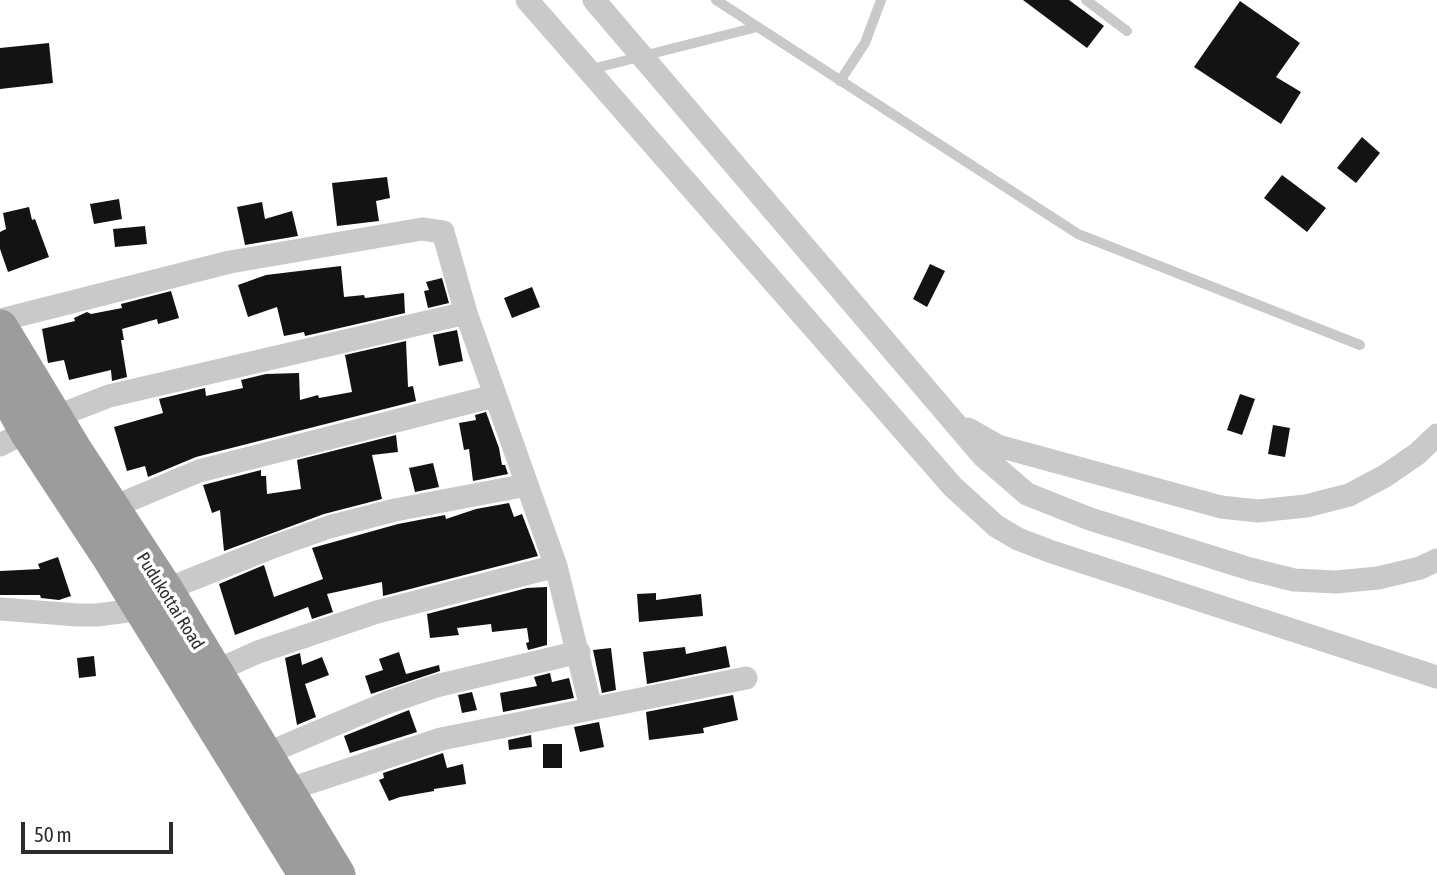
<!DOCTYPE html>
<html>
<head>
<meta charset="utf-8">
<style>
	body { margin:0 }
	#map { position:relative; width:1437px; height:875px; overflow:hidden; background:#fff; font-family:"Asap Condensed",sans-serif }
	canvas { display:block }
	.scale { position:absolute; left:21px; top:822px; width:152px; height:32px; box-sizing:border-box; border:4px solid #2c2c2c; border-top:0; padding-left:9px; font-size:21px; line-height:24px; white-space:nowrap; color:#2c2c2c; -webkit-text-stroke:5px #fff; paint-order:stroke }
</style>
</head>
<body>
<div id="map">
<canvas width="1437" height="875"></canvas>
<div class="scale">50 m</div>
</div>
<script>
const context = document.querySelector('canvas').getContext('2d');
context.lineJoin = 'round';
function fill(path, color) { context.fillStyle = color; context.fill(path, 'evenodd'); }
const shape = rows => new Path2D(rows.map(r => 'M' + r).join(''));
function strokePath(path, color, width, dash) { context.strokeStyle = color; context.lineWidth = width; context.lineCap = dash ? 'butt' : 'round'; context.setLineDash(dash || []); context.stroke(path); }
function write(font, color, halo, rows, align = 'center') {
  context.font = font + ' "Asap Condensed",sans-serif'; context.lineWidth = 7; context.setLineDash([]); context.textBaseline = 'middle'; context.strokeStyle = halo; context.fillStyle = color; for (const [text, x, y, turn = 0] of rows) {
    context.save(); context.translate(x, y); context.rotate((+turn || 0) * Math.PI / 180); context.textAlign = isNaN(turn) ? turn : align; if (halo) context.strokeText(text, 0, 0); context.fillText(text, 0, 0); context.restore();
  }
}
fill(shape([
	[1023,0,1069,0,1104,26,1087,48],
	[1240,1,1300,43,1276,77,1301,92,1281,124,1194,67],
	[49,43,53,83,0,89,0,48],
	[1362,137,1380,153,1356,183,1337,168],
	[1282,175,1326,208,1307,232,1264,198],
	[387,177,390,198,376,201,379,221,337,226,332,183],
	[119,199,122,219,94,224,90,204],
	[262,202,265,219,292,211,298,236,245,245,237,207],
	[29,207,32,220,35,219,49,257,8,272,0,249,0,232,6,229,3,213],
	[145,226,147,244,115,247,113,229],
	[930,264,945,271,927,307,913,299],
	[341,266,344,297,364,295,365,298,404,293,405,313,305,336,304,332,284,336,277,307,248,317,238,285,266,275],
	[442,278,449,303,428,308,424,291,429,290,426,282],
	[532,287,540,307,512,318,504,298],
	[171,291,179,318,158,324,157,319,122,329,124,340,121,340,127,377,112,381,111,370,69,380,64,360,48,363,42,329,75,321,74,318,87,312,91,314,122,308,121,304],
	[457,330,463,361,439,366,433,335],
	[406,341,408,387,413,386,416,401,196,457,148,477,145,466,127,471,114,427,163,413,159,399,205,388,206,396,243,388,241,380,266,374,299,373,300,400,318,395,319,398,352,392,345,355],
	[1240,394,1255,399,1242,435,1227,430],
	[486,412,499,448,502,465,505,465,508,474,473,481,469,449,464,450,459,423,476,420,475,415],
	[1273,425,1290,428,1285,457,1268,454],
	[396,435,398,452,372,455,382,499,324,514,224,551,220,510,212,513,203,485,261,470,261,476,266,476,267,494,301,489,297,460],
	[433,463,439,487,415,492,409,468],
	[509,503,514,517,522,514,538,556,383,596,382,582,327,594,333,612,312,619,308,607,235,635,219,584,264,565,274,597,323,579,312,548,398,524,445,515,446,519,476,509],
	[58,557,71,596,59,600,41,598,40,595,0,595,0,571,40,569,38,564],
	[547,587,547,645,528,650,526,643,529,642,527,628,492,632,491,624,457,628,459,635,430,638,427,614,527,588],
	[656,593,656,600,701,594,703,616,639,622,637,594],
	[726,646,730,667,647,684,643,652,685,647,686,654],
	[611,648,616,690,602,693,593,650],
	[399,652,406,674,439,665,440,671,371,694,365,676,383,670,379,659],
	[300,653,302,665,322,657,329,675,305,684,316,717,297,725,285,658],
	[94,656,96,676,79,678,77,658],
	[550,673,552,682,569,678,574,698,503,712,500,693,537,686,534,677],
	[472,692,477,710,462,713,458,695],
	[733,695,738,720,703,728,704,733,649,740,646,712],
	[409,710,417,732,350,753,344,736],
	[599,722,604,747,580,752,574,727],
	[531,735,532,747,509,750,508,740],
	[543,744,562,744,562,768,543,768],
	[443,753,447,768,463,764,466,784,434,789,434,791,400,797,389,801,379,780,384,778,383,773]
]), '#131313');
strokePath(shape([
	[716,0,1078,234,1360,345],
	[1086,0,1127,31],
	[588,70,757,27],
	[840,81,865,43,881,0]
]), '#c9c9c9', 10);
strokePath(shape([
	[527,0,953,487,996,526,1018,539,1052,552,1437,677],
	[594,0,983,456,1027,494,1090,519,1250,569,1294,580,1336,582,1378,578,1420,568,1437,560],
	[0,320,230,262,422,229,443,232,466,313,556,566,591,708],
	[968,429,998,446,1221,507,1258,511,1306,506,1349,495,1385,476,1417,454,1437,435],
	[0,445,55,417,109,396,466,313],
	[111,508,199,471,494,396],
	[165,590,270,548,329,527,395,510,527,485],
	[0,609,77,615,97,615,143,609],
	[213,672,258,652,377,612,556,566],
	[263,755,386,703,436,686,579,652],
	[287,790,441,739,746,678]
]), '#c9c9c9', 23);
strokePath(shape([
	[0,328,73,449,165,590,337,875],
	[0,382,28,432,109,555,307,875]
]), '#9c9c9c', 37);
write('18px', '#2c2c2c', '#fff', [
	["Pudukottai Road",170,601,58]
]);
</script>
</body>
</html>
